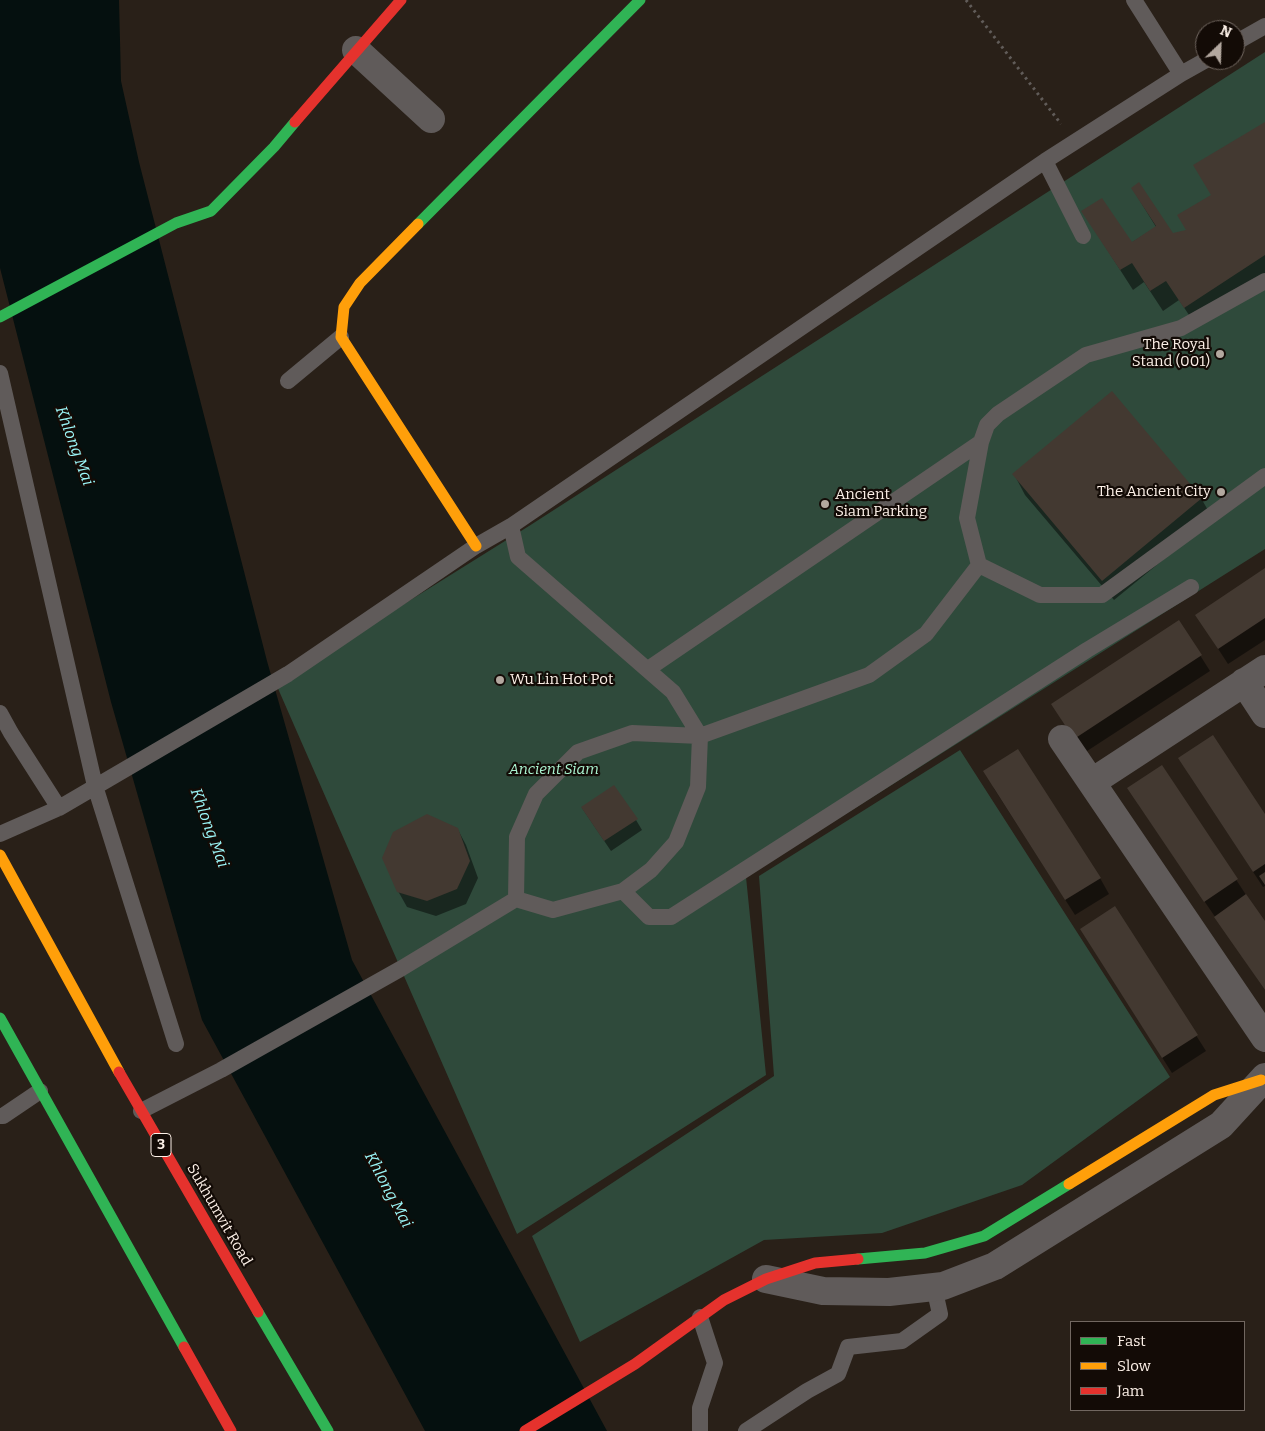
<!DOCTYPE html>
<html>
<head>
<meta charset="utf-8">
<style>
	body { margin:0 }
	#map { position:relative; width:1265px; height:1431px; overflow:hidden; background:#292018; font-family:Bitter,serif }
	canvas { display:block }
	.legend { position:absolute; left:1070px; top:1321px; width:175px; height:90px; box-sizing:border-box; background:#130b06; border:1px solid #716760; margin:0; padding:6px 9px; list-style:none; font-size:15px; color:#fdf1e8 }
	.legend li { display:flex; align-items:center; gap:10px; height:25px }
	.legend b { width:25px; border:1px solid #716760 }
	.north { position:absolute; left:1195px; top:20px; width:50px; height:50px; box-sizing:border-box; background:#130b06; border:1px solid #716760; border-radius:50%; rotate:24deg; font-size:14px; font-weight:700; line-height:20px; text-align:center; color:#fdf1e8 }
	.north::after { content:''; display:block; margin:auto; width:18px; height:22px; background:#b3a89f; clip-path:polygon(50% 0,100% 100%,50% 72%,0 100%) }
</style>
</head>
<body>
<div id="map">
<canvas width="1265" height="1431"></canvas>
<ul class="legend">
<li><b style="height:6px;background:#30b455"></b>Fast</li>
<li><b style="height:6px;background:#ff9f0a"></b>Slow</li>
<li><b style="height:6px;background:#e5322d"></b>Jam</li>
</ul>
<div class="north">N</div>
</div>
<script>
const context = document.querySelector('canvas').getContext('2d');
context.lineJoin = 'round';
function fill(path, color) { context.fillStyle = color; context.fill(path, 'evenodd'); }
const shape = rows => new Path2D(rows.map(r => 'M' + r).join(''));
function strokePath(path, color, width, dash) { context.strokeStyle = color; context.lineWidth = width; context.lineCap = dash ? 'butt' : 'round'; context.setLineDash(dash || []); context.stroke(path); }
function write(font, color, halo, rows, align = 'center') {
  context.font = font + ' Bitter,serif'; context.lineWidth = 4.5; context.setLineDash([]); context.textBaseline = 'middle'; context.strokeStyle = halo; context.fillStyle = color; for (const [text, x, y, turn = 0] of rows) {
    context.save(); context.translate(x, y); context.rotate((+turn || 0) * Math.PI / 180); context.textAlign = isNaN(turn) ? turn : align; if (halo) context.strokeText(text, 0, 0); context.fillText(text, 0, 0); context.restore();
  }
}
fill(shape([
	[1265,52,1265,549,746,877,766,1075,517,1234,276,684,529,526],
	[960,750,1170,1077,1022,1185,882,1233,764,1240,580,1342,532,1236,774,1076,759,876]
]), '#2f4a3b');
fill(shape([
	[0,0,119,0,121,81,139,162,267,661,352,960,607,1431,425,1431,202,1020,111,702,0,268]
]), '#05100f');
fill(shape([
	[1265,124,1265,283,1197,327,1179,300,1163,311,1144,282,1133,290,1083,212,1131,243,1156,227,1132,188,1173,235,1188,231],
	[1014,474,1201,498,1213,519,1114,600,1025,495],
	[1265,570,1265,640,1228,664,1196,615],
	[1179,622,1210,671,1084,753,1061,719],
	[1162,766,1265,924,1265,990,1138,804],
	[1188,773,1265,816,1265,886,1263,887],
	[993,787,1100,878,1109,894,1075,915],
	[582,808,636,820,642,830,611,851],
	[457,828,466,845,478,878,466,904,436,916,407,907,398,891],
	[1115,908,1206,1051,1172,1073,1090,944]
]), '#0007');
fill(shape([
	[1265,122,1265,255,1184,308,1166,281,1150,291,1132,263,1120,270,1081,211,1102,198,1132,242,1156,226,1131,188,1139,182,1173,233,1186,230,1177,215,1211,195,1193,165],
	[1112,391,1202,498,1102,581,1012,474],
	[1265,568,1265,618,1218,649,1195,615],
	[1179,620,1202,655,1074,739,1051,704],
	[1213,735,1265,814,1265,864,1253,872,1178,758],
	[1018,749,1101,878,1065,900,983,771],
	[1162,765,1238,879,1204,902,1127,788],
	[614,785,638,819,604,841,581,807],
	[427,814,458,828,470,861,457,889,427,901,397,892,382,858,393,832],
	[1265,872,1265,885,1259,876],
	[1246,894,1265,921,1265,990,1214,917],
	[1115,906,1198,1035,1162,1058,1080,929]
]), '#433931');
strokePath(shape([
	[966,0,1061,124]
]), '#615c59', 3, [2.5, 4]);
strokePath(shape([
	[1134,0,1181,74],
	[1235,43,1265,26],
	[1045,161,1083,236],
	[1265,281,1181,328,1086,355,998,414,987,425,981,442,967,518,979,565,1040,595,1102,595,1265,476],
	[0,373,95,786,176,1044],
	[288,381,341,337],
	[648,669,981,442],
	[0,713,11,733,59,808],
	[0,834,59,808,288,674,476,546,511,526,1045,161,1181,74,1206,60],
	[623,891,649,917,671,917,1087,650,1191,587],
	[516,899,517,837,536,794,578,752,632,733,700,736,869,675,926,634,979,565],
	[141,1111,221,1070,402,968,516,899,553,910,623,891,651,870,676,842,698,787,700,736,673,692,518,557,511,526],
	[0,1116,3,1116,40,1091],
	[700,1317,715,1363,700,1408,700,1431],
	[746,1431,807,1391,838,1374,848,1347,902,1341,940,1314,934,1287]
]), '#605b5a', 16);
strokePath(shape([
	[356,50,431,119],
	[1244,682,1265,714],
	[1062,739,1265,1038],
	[1092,782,1265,669],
	[766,1279,823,1291,889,1292,943,1286,995,1266,1221,1125,1265,1077]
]), '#605b5a', 28);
strokePath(shape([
	[418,224,640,0],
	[0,317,176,223,211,211,274,147,295,122],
	[0,1018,184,1347],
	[858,1259,925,1253,984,1236,1069,1184],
	[258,1312,328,1431]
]), '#30b455', 11);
strokePath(shape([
	[418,224,360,283,344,307,341,337,476,546],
	[0,855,119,1072],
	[1069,1184,1214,1095,1261,1080]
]), '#ff9f0a', 11);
strokePath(shape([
	[295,122,401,0],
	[119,1072,258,1312],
	[184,1347,231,1431],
	[525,1431,635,1364,724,1300,766,1279,815,1263,858,1259]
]), '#e5322d', 11);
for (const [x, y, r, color] of [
	[1220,354,5,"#b3a89f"],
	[1221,492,5,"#b3a89f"],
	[825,504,5,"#b3a89f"],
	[500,680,5,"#b3a89f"]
]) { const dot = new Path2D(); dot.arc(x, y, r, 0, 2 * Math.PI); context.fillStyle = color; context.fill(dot); strokePath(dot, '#130b06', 2); }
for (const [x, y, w] of [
	[161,1145,20]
]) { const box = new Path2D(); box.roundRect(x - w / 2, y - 11.5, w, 23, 4); context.fillStyle = '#130b06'; context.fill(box); strokePath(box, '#fdf1e8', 1); }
write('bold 14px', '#fdf1e8', null, [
	["3",161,1145]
]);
write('15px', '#fdf1e8', '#130b06', [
	["The Royal",1210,345],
	["Stand (001)",1210,362],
	["The Ancient City",1211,492],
	["Ancient",835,495,"left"],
	["Siam Parking",835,512,"left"],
	["Wu Lin Hot Pot",510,680,"left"]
], 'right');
write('italic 15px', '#abf4d1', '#130b06', [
	["Ancient Siam",554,770]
]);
write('15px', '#fdf1e8', '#130b06', [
	["Sukhumvit Road",219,1215,60]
]);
write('italic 16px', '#9bf6f8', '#130b06', [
	["Khlong Mai",74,446,70],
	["Khlong Mai",209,828,70],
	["Khlong Mai",388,1190,62]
]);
</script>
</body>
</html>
